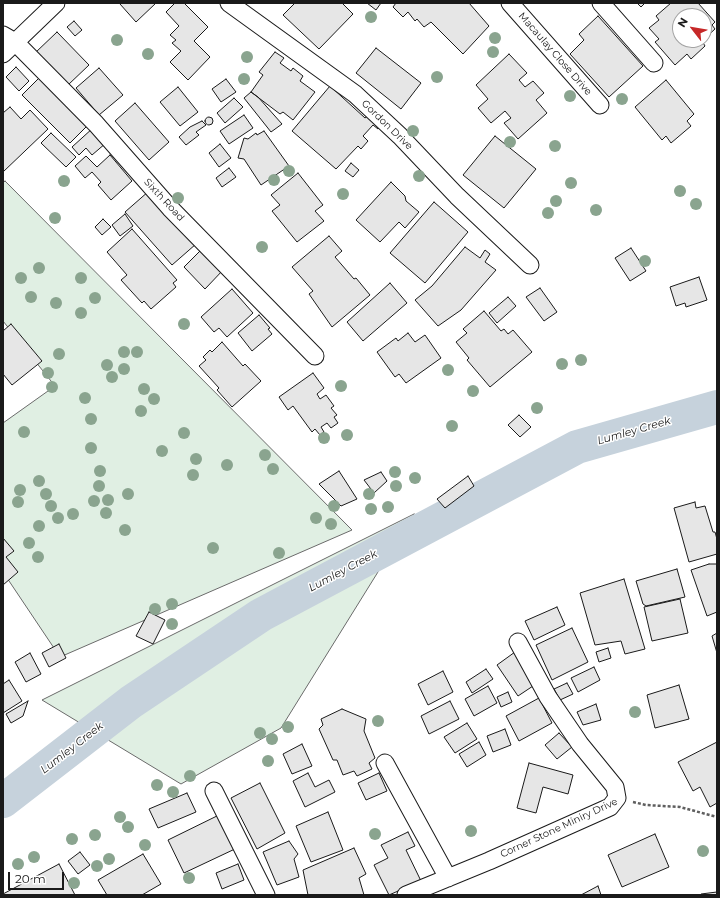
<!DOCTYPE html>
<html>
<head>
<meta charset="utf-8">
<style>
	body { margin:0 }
	#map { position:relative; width:720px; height:898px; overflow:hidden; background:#fff; font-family:Montserrat,sans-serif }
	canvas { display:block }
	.frame { position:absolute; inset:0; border:4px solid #1a1a1a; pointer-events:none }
	.north { position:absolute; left:672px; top:8px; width:40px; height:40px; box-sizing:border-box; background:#fff; border:1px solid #a3a3a3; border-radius:50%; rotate:301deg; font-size:11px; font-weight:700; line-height:16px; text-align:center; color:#1a1a1a }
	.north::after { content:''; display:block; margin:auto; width:14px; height:18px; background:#c62828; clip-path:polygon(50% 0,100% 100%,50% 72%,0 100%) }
	.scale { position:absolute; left:8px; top:872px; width:56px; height:18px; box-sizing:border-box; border:2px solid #1a1a1a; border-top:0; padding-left:5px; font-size:12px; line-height:14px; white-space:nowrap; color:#1a1a1a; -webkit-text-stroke:3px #fff; paint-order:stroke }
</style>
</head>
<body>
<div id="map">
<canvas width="720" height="898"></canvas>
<div class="frame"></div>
<div class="north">N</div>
<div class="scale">20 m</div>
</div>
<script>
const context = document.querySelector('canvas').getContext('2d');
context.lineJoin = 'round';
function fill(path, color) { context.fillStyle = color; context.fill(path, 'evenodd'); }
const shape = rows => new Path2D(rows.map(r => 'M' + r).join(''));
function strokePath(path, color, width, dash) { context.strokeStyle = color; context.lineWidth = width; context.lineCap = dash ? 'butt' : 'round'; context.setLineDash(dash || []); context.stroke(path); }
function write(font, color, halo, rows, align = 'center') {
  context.font = font + ' Montserrat,sans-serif'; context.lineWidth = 3; context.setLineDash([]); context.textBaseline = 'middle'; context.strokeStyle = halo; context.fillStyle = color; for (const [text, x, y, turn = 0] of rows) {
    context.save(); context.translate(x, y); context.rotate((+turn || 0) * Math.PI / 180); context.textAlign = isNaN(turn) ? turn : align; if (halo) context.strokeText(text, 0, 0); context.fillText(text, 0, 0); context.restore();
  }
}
const green = shape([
	[5,181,352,530,60,657,3,572,3,423,55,386,3,321,3,183,5,181],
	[414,514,281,728,181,784,42,700,414,514]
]);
fill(green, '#e0efe3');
strokePath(green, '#6a6a6a', 1);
strokePath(shape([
	[3,801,131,702,261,615,577,447,717,407]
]), '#c6d2dc', 34);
const building = shape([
	[121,3,156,3,136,22,120,4,121,3],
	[175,3,184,3,208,27,194,41,210,57,188,80,170,62,181,51,172,43,176,40,170,35,179,26,166,12,175,3],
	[295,3,342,3,353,14,319,49,283,15,295,3],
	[367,3,381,3,376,10,367,3],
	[396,3,469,3,489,26,463,54,431,22,424,27,417,19,415,21,408,12,403,17,393,7,396,3],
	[637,3,645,3,641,7,637,3],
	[671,3,698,3,715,22,712,25,715,29,704,39,704,16,680,16,680,40,703,40,702,41,705,46,691,59,687,54,675,65,655,42,659,39,649,28,659,20,656,16,671,3],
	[598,16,643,66,609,97,570,54,584,40,579,34,598,16],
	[74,21,82,30,75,36,67,27,74,21],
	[57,32,89,65,68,85,50,66,48,68,35,53,57,32],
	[376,48,421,83,401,109,356,73,376,48],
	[275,52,284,58,280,63,291,71,293,68,303,76,300,81,315,92,293,120,283,112,280,114,251,92,263,75,259,72,275,52],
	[509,54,527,73,519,80,525,87,533,81,544,93,536,100,547,113,518,139,504,123,511,118,505,111,491,123,478,108,488,99,476,85,509,54],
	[16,67,29,81,19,91,6,77,16,67],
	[99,68,123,95,99,115,76,88,99,68],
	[42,75,90,123,70,143,22,95,42,75],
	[226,79,236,92,221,102,212,89,226,79],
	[666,80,694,114,687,121,691,126,671,143,666,136,662,140,635,107,666,80],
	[330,86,365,118,369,115,381,126,378,129,373,125,363,136,368,141,361,149,358,146,336,169,292,131,330,86],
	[178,87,198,112,180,126,160,102,178,87],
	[251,92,258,97,282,124,271,132,244,98,251,92],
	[234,98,243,107,225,123,217,113,234,98],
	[135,103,169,142,149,160,115,121,135,103],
	[10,107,21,119,30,110,48,129,3,172,3,113,10,107],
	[244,115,253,128,229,144,220,131,244,115],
	'205 121a4 4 0 1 1 8 0a4 4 0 1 1-8 0Z',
	[202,121,206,125,196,132,199,135,186,145,179,137,190,127,202,121],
	[93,128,106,143,92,155,86,148,79,155,72,147,93,128],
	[264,131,289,166,261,185,244,159,238,158,244,138,248,139,256,133,257,135,264,131],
	[51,133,76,157,66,167,41,143,51,133],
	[495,136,536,169,504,208,463,175,495,136],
	[220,144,231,158,219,167,209,153,220,144],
	[110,155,132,181,111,200,98,185,101,182,92,172,85,178,75,166,86,156,97,167,110,155],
	[351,163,359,170,353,177,345,171,351,163],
	[229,168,236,177,222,187,216,178,229,168],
	[298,173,323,205,315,211,324,221,297,242,272,211,280,205,271,195,298,173],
	[391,182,405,196,406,201,419,212,405,228,399,222,380,242,356,220,391,182],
	[149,191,196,244,172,265,125,212,149,191],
	[434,202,468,232,425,283,390,253,434,202],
	[125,214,133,226,120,236,112,225,125,214],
	[103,219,111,227,102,235,95,227,103,219],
	[132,229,177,280,173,283,176,287,151,309,144,301,142,303,121,280,127,275,107,252,132,229],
	[329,236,342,251,335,257,354,279,356,278,370,295,332,327,309,294,313,291,292,267,329,236],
	[465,247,480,258,485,250,490,254,485,262,496,270,461,310,438,326,415,300,432,286,465,247],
	[203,248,224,269,205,289,184,267,203,248],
	[631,248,646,271,630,281,615,258,631,248],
	[699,277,707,300,686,307,685,303,676,306,670,287,699,277],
	[390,283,407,303,363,341,347,322,390,283],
	[540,288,557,312,544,321,526,297,540,288],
	[232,289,253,313,227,337,219,328,214,332,201,317,232,289],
	[508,297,516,306,497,323,489,313,508,297],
	[484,311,501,331,504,329,508,334,513,330,532,352,490,387,467,360,469,358,456,342,467,333,463,329,484,311],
	[259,315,270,328,268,329,272,334,252,351,238,333,259,315],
	[11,324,42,361,12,385,3,374,3,331,11,324],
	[408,333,415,342,425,335,441,358,406,383,399,374,395,377,377,352,396,338,398,341,408,333],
	[222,342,243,366,245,364,261,381,232,407,217,390,219,388,199,366,206,360,203,357,210,350,212,352,222,342],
	[313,373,324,388,317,394,320,399,326,395,334,406,331,408,337,415,334,417,338,423,331,428,327,423,321,427,324,432,320,435,315,429,312,432,293,406,288,410,279,397,313,373],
	[519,415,531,427,520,437,508,425,519,415],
	[339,471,357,499,341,506,319,484,339,471],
	[381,472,387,481,374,493,364,480,381,472],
	[468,476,474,486,445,508,437,499,468,476],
	[695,502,696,508,705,506,713,532,715,532,717,539,717,554,689,562,674,508,695,502],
	[3,538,14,551,6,557,18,572,3,585,3,538],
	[709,564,717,564,717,612,707,616,691,570,709,564],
	[677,569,685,597,646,606,643,604,636,581,677,569],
	[624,579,645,649,625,654,621,641,595,645,580,593,624,579],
	[680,599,688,633,652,641,644,607,680,599],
	[557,607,565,625,534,640,525,621,557,607],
	[149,612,165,620,153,644,136,636,149,612],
	[572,628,588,662,552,680,536,645,572,628],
	[717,633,717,653,712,636,717,633],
	[59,644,66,658,49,667,42,653,59,644],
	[608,648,611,658,599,662,596,652,608,648],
	[515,652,536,684,518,696,497,665,515,652],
	[30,653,41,674,26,682,15,662,30,653],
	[594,667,600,680,578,692,571,678,594,667],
	[486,669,493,679,472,693,466,682,486,669],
	[443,671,453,692,428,705,418,684,443,671],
	[9,680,22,701,3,713,3,684,9,680],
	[567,683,573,694,560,700,554,689,567,683],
	[679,685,689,719,655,728,647,695,679,685],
	[488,686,497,703,474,716,465,699,488,686],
	[508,692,512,702,501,707,497,697,508,692],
	[539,698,552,723,519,741,506,716,539,698],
	[28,701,23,716,11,723,6,714,28,701],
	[450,701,459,719,429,734,421,716,450,701],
	[596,704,601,720,583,725,577,712,596,704],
	[342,709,366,719,364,731,375,758,369,763,372,769,357,776,354,771,343,775,337,760,333,760,319,729,323,725,321,719,342,709],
	[467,723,477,739,455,753,444,737,467,723],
	[505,729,511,745,493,752,487,736,505,729],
	[559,733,572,747,557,759,545,745,559,733],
	[479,742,486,755,467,767,459,754,479,742],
	[717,742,717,803,710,807,700,787,693,791,678,762,717,742],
	[302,744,312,766,292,774,283,754,302,744],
	[529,763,573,775,568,794,543,787,536,813,517,808,529,763],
	[308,773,315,787,329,780,335,792,305,807,293,781,308,773],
	[379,773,387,791,366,800,358,783,379,773],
	[260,783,285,833,257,849,231,798,260,783],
	[187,793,196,812,158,828,149,809,187,793],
	[328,812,343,850,311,862,296,826,328,812],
	[221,814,237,848,184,873,168,840,221,814],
	[408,832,415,846,406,850,421,881,389,895,374,865,388,858,381,845,408,832],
	[655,834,669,867,622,887,608,855,655,834],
	[289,841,298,854,294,859,299,877,277,885,263,852,289,841],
	[354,848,366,874,359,878,364,895,308,895,303,870,354,848],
	[80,852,90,865,78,874,68,861,80,852],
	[143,854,161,884,142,895,107,895,98,880,143,854],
	[59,864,75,895,3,895,3,894,59,864],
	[238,864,244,880,222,889,216,873,238,864],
	[598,886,601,895,581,895,598,886],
	[717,892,717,895,702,895,701,894,717,892]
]);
fill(building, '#e6e6e6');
strokePath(building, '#1a1a1a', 1);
const street = shape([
	[229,3,355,94,400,136,457,196,530,265],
	[510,3,600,105],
	[601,3,654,63],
	[3,35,15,42,96,124,170,208,315,356],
	[3,54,56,3],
	[385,763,448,878],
	[214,791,266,895],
	[406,895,489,861,610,807,617,798,615,787,580,744,548,697,518,642]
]);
strokePath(street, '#1a1a1a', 19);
strokePath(shape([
	[633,802,646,805,680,807,717,817]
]), '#5f5f5f', 2.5, [3, 2]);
strokePath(street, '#fff', 17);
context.fillStyle = '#8aa48f';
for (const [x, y] of [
	[371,17],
	[495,38],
	[117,40],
	[493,52],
	[148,54],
	[247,57],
	[437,77],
	[244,79],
	[570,96],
	[622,99],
	[413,131],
	[510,142],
	[555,146],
	[289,171],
	[419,176],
	[274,180],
	[64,181],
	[571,183],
	[680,191],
	[343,194],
	[178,198],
	[556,201],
	[696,204],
	[596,210],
	[548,213],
	[55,218],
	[262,247],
	[645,261],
	[39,268],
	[21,278],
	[81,278],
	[31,297],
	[95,298],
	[56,303],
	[81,313],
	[184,324],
	[124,352],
	[137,352],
	[59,354],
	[581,360],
	[562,364],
	[107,365],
	[124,369],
	[448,370],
	[48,373],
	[112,377],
	[341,386],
	[52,387],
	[144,389],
	[473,391],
	[85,398],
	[154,399],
	[537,408],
	[141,411],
	[91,419],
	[452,426],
	[24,432],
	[184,433],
	[347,435],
	[324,438],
	[91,448],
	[162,451],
	[265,455],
	[196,459],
	[227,465],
	[273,469],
	[100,471],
	[395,472],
	[193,475],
	[415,478],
	[39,481],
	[99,486],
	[396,486],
	[20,490],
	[46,494],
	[128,494],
	[369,494],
	[108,500],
	[94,501],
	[18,502],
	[51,506],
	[334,506],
	[388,507],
	[371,509],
	[106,513],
	[73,514],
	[58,518],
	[316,518],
	[331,524],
	[39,526],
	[125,530],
	[29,543],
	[213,548],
	[279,553],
	[38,557],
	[172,604],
	[155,609],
	[172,624],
	[635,712],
	[378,721],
	[288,727],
	[260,733],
	[272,739],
	[268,761],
	[190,776],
	[157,785],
	[173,792],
	[120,817],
	[128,827],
	[471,831],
	[375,834],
	[95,835],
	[72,839],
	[145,845],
	[703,851],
	[34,857],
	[109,859],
	[18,864],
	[97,866],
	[189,878],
	[74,883]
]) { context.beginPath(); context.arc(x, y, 6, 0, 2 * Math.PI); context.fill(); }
write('10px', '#1a1a1a', '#fff', [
	["Macaulay Close Drive",555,54,49],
	["Gordon Drive",387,125,44],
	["Sixth Road",164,200,47],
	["Corner Stone Miniry Drive",559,828,-25]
]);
write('italic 11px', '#1a1a1a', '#fff', [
	["Lumley Creek",634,431,-16],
	["Lumley Creek",343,571,-28],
	["Lumley Creek",72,748,-38]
]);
</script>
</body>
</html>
